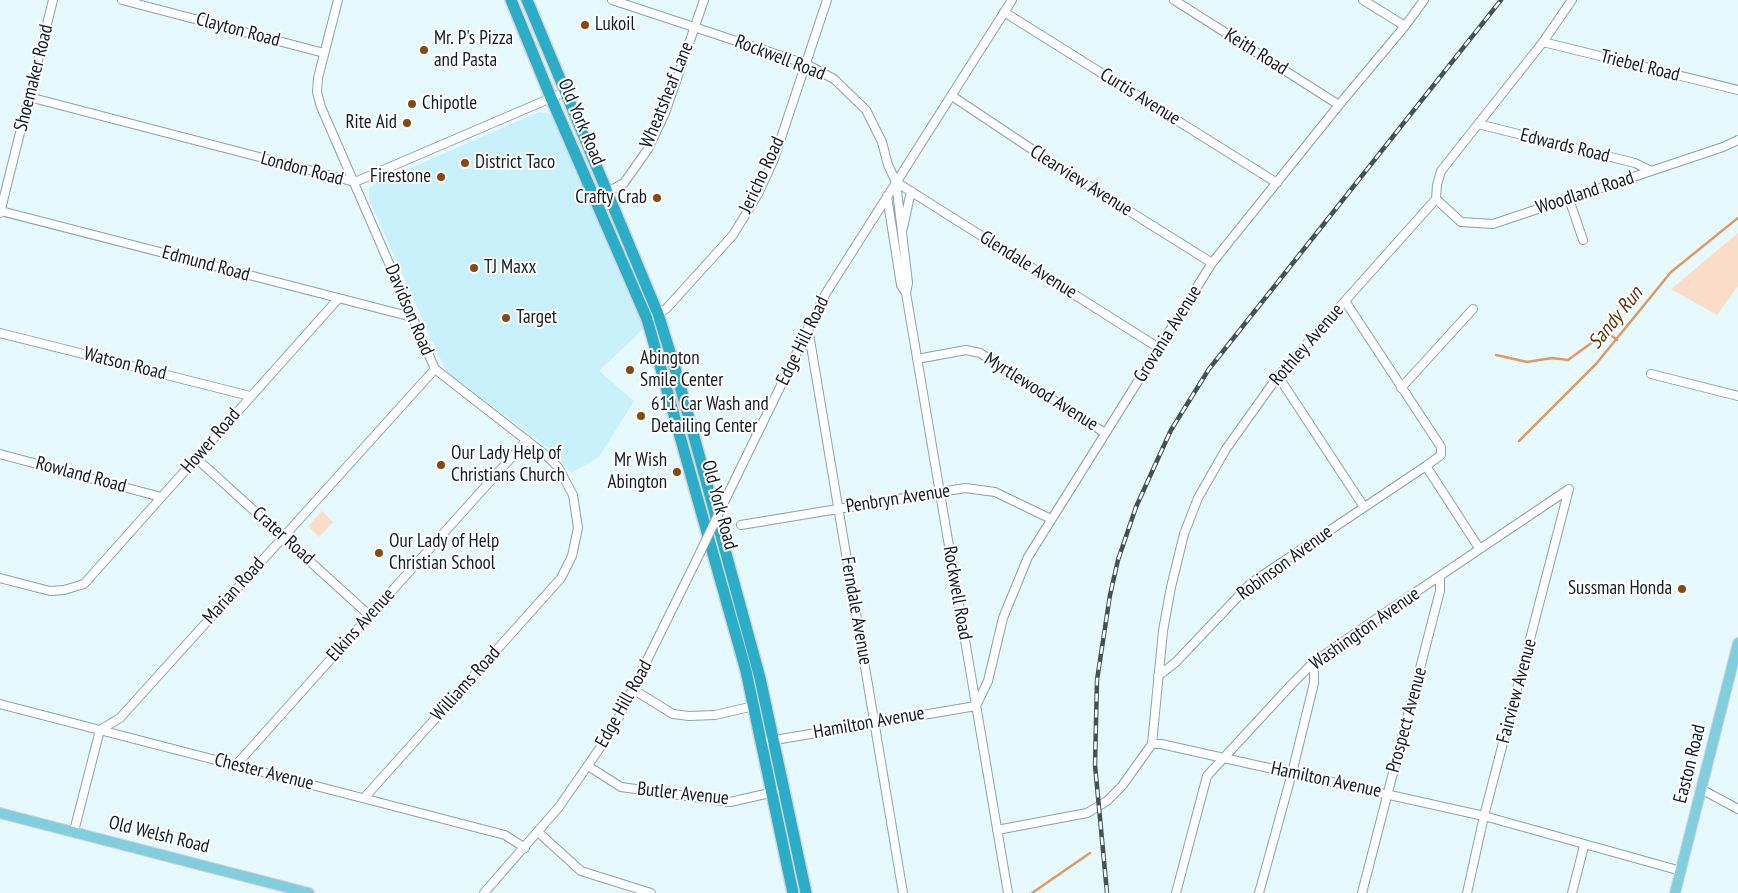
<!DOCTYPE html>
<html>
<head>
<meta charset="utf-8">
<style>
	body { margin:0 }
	canvas { display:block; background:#e6f9fe }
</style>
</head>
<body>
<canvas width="1738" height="893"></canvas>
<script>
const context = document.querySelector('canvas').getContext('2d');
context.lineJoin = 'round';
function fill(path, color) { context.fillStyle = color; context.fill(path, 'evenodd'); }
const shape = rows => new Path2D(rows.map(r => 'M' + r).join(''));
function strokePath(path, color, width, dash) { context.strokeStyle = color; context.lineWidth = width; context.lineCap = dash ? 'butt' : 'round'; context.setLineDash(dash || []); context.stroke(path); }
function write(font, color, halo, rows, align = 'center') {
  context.font = font + ' "PT Sans Narrow",sans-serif'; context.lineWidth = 4; context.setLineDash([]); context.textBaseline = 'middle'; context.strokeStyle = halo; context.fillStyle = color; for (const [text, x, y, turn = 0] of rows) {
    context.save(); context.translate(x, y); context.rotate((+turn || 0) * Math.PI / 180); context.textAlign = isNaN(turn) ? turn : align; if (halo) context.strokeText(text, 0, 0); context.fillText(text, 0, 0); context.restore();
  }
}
fill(shape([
	[539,112,549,114,554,122,644,328,599,371,634,401,599,457,571,473,554,452,449,374,444,367,369,199,369,189,374,184]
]), '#c8f1fb');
fill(shape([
	[1738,233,1738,286,1717,315,1671,289],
	[322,511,333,522,319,537,308,526]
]), '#faddc9');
strokePath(shape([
	[1496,355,1527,362,1552,358,1568,360,1601,336,1611,335,1617,340],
	[1519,441,1596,364,1671,272,1738,218],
	[1032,893,1090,853]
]), '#e09963', 2.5);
const minor = shape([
	[122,0,324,53],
	[338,0,318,78,317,92,321,107,435,369,548,457,558,467,573,495,578,528,572,556,561,578,365,797],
	[612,0,806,64,834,79,866,110,882,142,888,165,896,182,908,283,906,293,1008,893],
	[1174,0,1339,105],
	[1363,0,1405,26],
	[1004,12,1277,183],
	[1543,42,1738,90],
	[952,96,1051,162,1212,263],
	[29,97,355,182,565,92],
	[1478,124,1635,163,1651,171],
	[896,182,1159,348],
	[887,196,901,285,906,293],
	[595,199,624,183,648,149,665,113,704,0],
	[1436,199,1461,222,1493,224,1723,147,1738,140],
	[1569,199,1583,240],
	[1,211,412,317],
	[0,213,53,0],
	[903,228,911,191],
	[1345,301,1441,447,1441,455,1426,466,1479,548],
	[654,316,666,309,733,235,758,194,774,159,827,0],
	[808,328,903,893],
	[0,333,250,396],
	[917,359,966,350,980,353,1105,433],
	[1651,374,1738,396],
	[1278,376,1364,507],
	[1401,388,1473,309],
	[0,454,161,497],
	[196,458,369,615],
	[727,496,826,293,1012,0],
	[741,525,965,488,995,492,1051,519],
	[0,578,50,591,64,590,84,584,338,299],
	[1158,676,1176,662,1251,583,1426,466],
	[634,690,673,714,689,716,715,715,754,706],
	[0,704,505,835,525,848],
	[763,742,976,706,988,681,1003,618,1028,557,1212,263,1339,105,1405,26,1424,0],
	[1152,744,1163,631,1171,587,1184,534,1198,498,1226,449,1278,376,1436,199,1437,185,1441,171,1543,42,1572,0],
	[236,765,527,440],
	[588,766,621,787,730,802,783,790],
	[1701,789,1738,809],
	[997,830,1087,813,1107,801,1122,786,1152,744,1161,744,1484,816,1681,871],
	[74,831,100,730,120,718,435,369],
	[538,832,581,871,651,893],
	[484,893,559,807,613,729,697,559],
	[1176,893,1207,776,1292,684,1314,662,1367,625,1569,489],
	[1259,893,1292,773,1314,683,1314,662],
	[1362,893,1440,591,1440,576],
	[1467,893,1484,816,1569,489],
	[1572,893,1584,846]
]);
const major = shape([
	[0,813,309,893],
	[1675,893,1738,643]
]);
const highway = shape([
	[511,0,551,98,647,319,746,671,793,893],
	[527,0,658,314,678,378,760,678,806,893]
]);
strokePath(minor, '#87a4ac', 10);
strokePath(major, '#d4d6d7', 12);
strokePath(highway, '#d4d6d7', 14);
strokePath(minor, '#fff', 8);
strokePath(major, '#80cede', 10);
strokePath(highway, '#2badc8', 11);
const rail = shape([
	[1107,893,1095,765,1097,680,1110,595,1118,560,1136,507,1171,430,1209,369,1501,0]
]);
strokePath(rail, '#445155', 4.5);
strokePath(rail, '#fff', 2.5, [8]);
const minorBridge = shape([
	[697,559,727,496]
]);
strokePath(minorBridge, '#87a4ac', 10, []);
strokePath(minorBridge, '#fff', 8);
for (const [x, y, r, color] of [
	[585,25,5,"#87490d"],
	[424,50,5,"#87490d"],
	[412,104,5,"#87490d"],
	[407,123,5,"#87490d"],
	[465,163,5,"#87490d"],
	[441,177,5,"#87490d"],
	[657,198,5,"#87490d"],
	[474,268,5,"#87490d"],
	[506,318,5,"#87490d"],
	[630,370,5,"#87490d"],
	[641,416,5,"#87490d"],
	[441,465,5,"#87490d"],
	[677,472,5,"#87490d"],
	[379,553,5,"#87490d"],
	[1682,589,5,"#87490d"]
]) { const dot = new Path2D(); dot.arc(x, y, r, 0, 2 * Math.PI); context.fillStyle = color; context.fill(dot); strokePath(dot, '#fff', 2); }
write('19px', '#111d20', '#fff', [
	["Lukoil",595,25],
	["Mr. P's Pizza",434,39],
	["and Pasta",434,61],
	["Chipotle",422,104],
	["Rite Aid",397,123,"right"],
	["District Taco",475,163],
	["Firestone",431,177,"right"],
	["Crafty Crab",647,198,"right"],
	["TJ Maxx",484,268],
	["Target",516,318],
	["Abington",640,359],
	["Smile Center",640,381],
	["611 Car Wash and",651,405],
	["Detailing Center",651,427],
	["Our Lady Help of",451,454],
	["Christians Church",451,476],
	["Mr Wish",667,461,"right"],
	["Abington",667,483,"right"],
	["Our Lady of Help",389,542],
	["Christian School",389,564],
	["Sussman Honda",1672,589,"right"]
], 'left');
write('19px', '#111d20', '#fff', [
	["Clayton Road",238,30,15],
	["Keith Road",1256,52,32],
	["Rockwell Road",780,58,21],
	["Triebel Road",1640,66,14],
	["Shoemaker Road",34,78,-76],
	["Wheatsheaf Lane",667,95,-68],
	["Curtis Avenue",1140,97,32],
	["Old York Road",581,122,67],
	["Edwards Road",1565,146,14],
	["London Road",302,169,15],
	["Jericho Road",762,175,-65],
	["Clearview Avenue",1081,181,32],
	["Woodland Road",1585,193,-18],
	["Edmund Road",206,264,15],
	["Glendale Avenue",1028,265,32],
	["Davidson Road",409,310,67],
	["Grovania Avenue",1168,334,-58],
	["Edge Hill Road",803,341,-64],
	["Rothley Avenue",1307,345,-49],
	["Watson Road",125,364,14],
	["Myrtlewood Avenue",1041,392,32],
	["Hower Road",211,441,-49],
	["Rowland Road",81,475,15],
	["Penbryn Avenue",898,499,-9],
	["Old York Road",719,505,75],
	["Crater Road",283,536,42],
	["Robinson Avenue",1285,563,-36],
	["Marian Road",234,591,-48],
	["Rockwell Road",957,593,80],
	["Ferndale Avenue",856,611,80],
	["Elkins Avenue",361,625,-48],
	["Washington Avenue",1365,629,-35],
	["Williams Road",466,684,-48],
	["Fairview Avenue",1517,691,-75],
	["Edge Hill Road",624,704,-61],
	["Prospect Avenue",1407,720,-75],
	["Hamilton Avenue",869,723,-10],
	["Easton Road",1690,764,-76],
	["Chester Avenue",264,772,14],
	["Hamilton Avenue",1326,780,12],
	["Butler Avenue",683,794,6],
	["Old Welsh Road",159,835,14]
]);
write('italic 20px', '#603206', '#fff', [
	["Sandy Run",1616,318,-51]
]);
</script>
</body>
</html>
